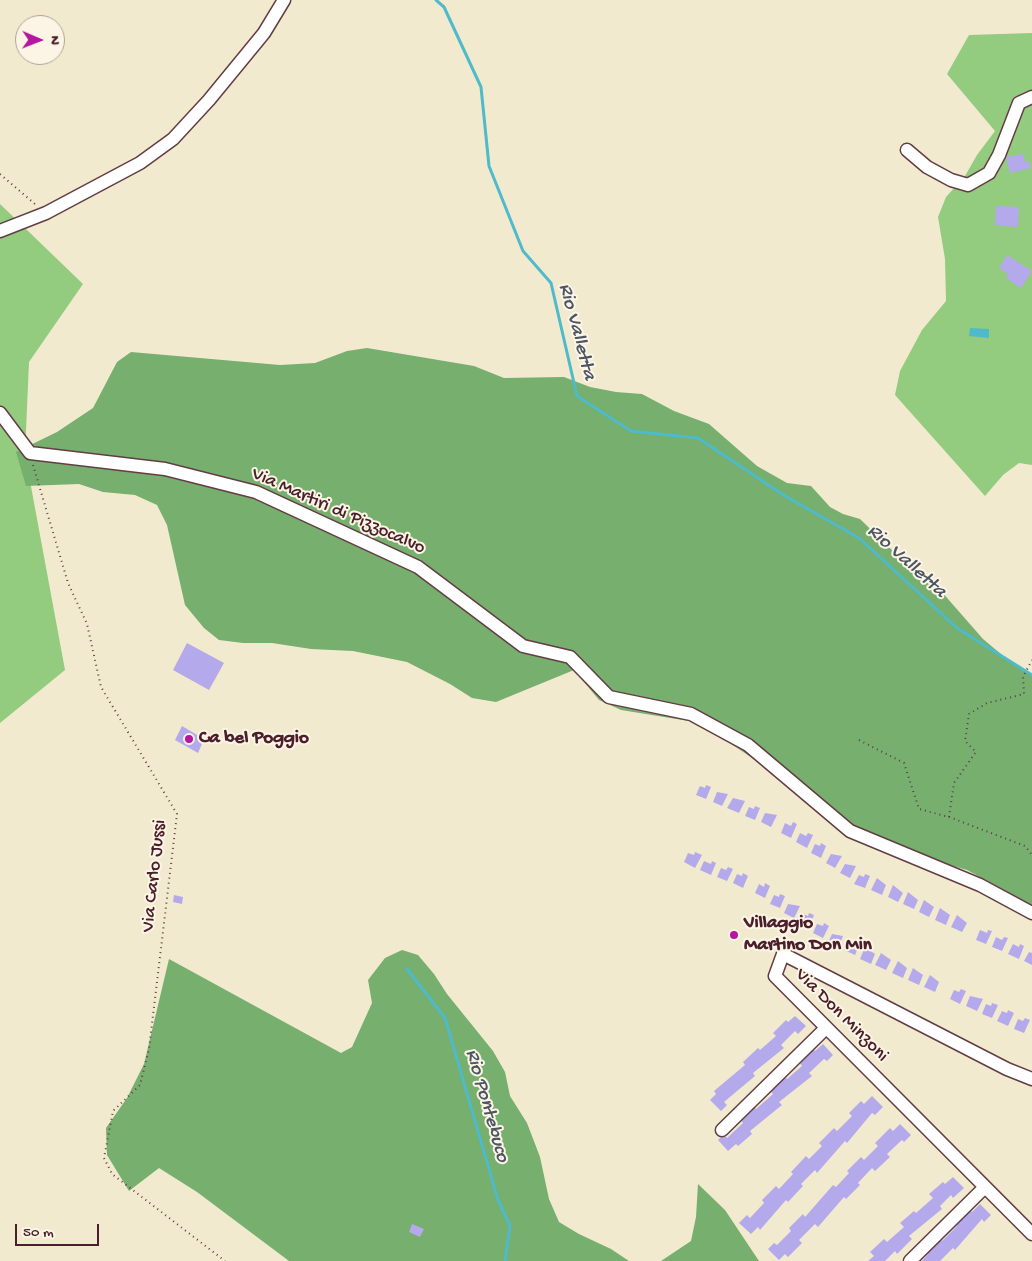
<!DOCTYPE html>
<html>
<head>
<meta charset="utf-8">
<style>
	body { margin:0 }
	#map { position:relative; width:1032px; height:1261px; overflow:hidden; background:#f2eacf; font-family:"Gochi Hand",sans-serif }
	canvas { display:block }
	.north { position:absolute; left:15px; top:15px; width:50px; height:50px; box-sizing:border-box; background:#fcf5e5; border:1px solid #b59f9b; border-radius:50%; rotate:91deg; font-size:14px; font-weight:700; line-height:20px; text-align:center; color:#4a1f2b }
	.north::after { content:''; display:block; margin:auto; width:18px; height:22px; background:#b5179e; clip-path:polygon(50% 0,100% 100%,50% 72%,0 100%) }
	.scale { position:absolute; left:15px; top:1224px; width:84px; height:22px; box-sizing:border-box; border:2px solid #4a1f2b; border-top:0; padding-left:6px; font-size:15px; line-height:18px; white-space:nowrap; color:#4a1f2b; -webkit-text-stroke:4px #fcf5e5; paint-order:stroke }
</style>
</head>
<body>
<div id="map">
<canvas width="1032" height="1261"></canvas>
<div class="north">N</div>
<div class="scale">50 m</div>
</div>
<script>
const context = document.querySelector('canvas').getContext('2d');
context.lineJoin = 'round';
function fill(path, color) { context.fillStyle = color; context.fill(path, 'evenodd'); }
const shape = rows => new Path2D(rows.map(r => 'M' + r).join(''));
function strokePath(path, color, width, dash) { context.strokeStyle = color; context.lineWidth = width; context.lineCap = dash ? 'butt' : 'round'; context.setLineDash(dash || []); context.stroke(path); }
function write(font, color, halo, rows, align = 'center') {
  context.font = font + ' "Gochi Hand",sans-serif'; context.lineWidth = 4; context.setLineDash([]); context.textBaseline = 'middle'; context.strokeStyle = halo; context.fillStyle = color; for (const [text, x, y, turn = 0] of rows) {
    context.save(); context.translate(x, y); context.rotate((+turn || 0) * Math.PI / 180); context.textAlign = isNaN(turn) ? turn : align; if (halo) context.strokeText(text, 0, 0); context.fillText(text, 0, 0); context.restore();
  }
}
fill(shape([
	[1032,33,1032,465,1019,463,1003,475,985,496,895,395,900,371,922,330,946,301,945,259,938,217,946,197,965,176,977,155,995,131,947,74,969,35],
	[0,204,83,284,29,362,25,454,65,670,0,723]
]), '#93cb7f');
fill(shape([
	[367,348,474,366,504,378,564,377,590,387,616,392,642,394,674,411,709,424,757,466,787,483,811,486,830,507,843,514,860,519,896,554,941,591,983,639,1008,660,1032,675,1032,905,967,870,922,857,892,852,712,731,695,722,621,710,599,700,574,670,496,702,472,698,450,684,407,662,353,651,311,649,272,643,243,643,219,640,204,628,185,605,167,525,157,505,135,495,103,492,79,484,26,486,16,452,57,432,93,408,117,362,131,352,280,365,315,363,347,351],
	[402,950,418,955,434,974,447,994,493,1051,505,1072,510,1096,527,1123,540,1157,549,1199,559,1222,579,1234,611,1249,629,1261,289,1261,197,1192,159,1168,129,1191,107,1155,106,1128,127,1098,144,1064,169,959,341,1053,352,1047,372,1003,368,980,385,958],
	[698,1184,725,1210,759,1261,661,1261,691,1241,696,1217]
]), '#76af6e');
fill(shape([
	[970,328,989,329,989,338,969,336]
]), '#4ebaca');
strokePath(shape([
	[436,0,444,7,481,87,489,166,523,251,551,283,577,396,631,431,698,438,785,496,859,538,957,628,1032,675],
	[407,969,445,1018,498,1200,510,1226,505,1261]
]), '#4ebaca', 3);
fill(shape([
	[1023,154,1025,162,1029,161,1031,168,1010,173,1006,157],
	[996,206,1019,207,1018,227,995,225],
	[1007,255,1032,271,1021,288,1006,278,1008,274,999,268],
	[187,643,224,663,209,690,173,670],
	[182,726,204,739,198,753,175,740],
	[706,785,711,787,706,799,696,795,700,786,705,788],
	[717,792,728,794,722,806,713,802],
	[733,798,745,801,739,813,727,808],
	[755,806,760,808,755,820,745,816,749,807,754,809],
	[765,813,777,815,771,827,761,822],
	[793,822,797,824,791,838,781,833,785,823,791,826],
	[800,833,806,836,808,833,813,835,807,848,796,842],
	[821,843,826,846,821,858,811,853,815,844,820,846],
	[695,852,702,855,695,868,684,862,688,853,694,855],
	[831,854,842,856,835,868,826,863],
	[704,861,711,864,712,861,716,863,711,875,700,870],
	[845,864,856,866,850,878,840,873],
	[728,867,733,869,727,881,717,877,721,868,726,870],
	[743,873,748,876,743,888,733,883,737,874,742,876],
	[865,874,870,876,865,888,854,884,859,875,864,877],
	[877,878,886,885,882,895,871,890],
	[765,883,770,886,765,898,755,893,759,884,764,887],
	[893,885,903,893,898,902,888,897],
	[908,892,918,900,914,909,903,904],
	[780,894,785,896,780,908,770,904,774,895,779,897],
	[174,895,183,897,182,904,173,902],
	[924,900,934,907,929,917,919,912],
	[788,904,800,906,794,918,784,913],
	[940,908,950,915,946,925,935,920],
	[809,913,814,915,809,927,799,923,803,914,808,916],
	[957,915,967,923,962,932,951,927],
	[824,923,829,926,823,938,813,933,817,924,823,926],
	[980,930,987,933,988,930,992,931,986,944,976,940],
	[832,934,843,936,838,948,828,943],
	[996,937,1002,940,1004,937,1008,938,1002,951,992,947],
	[849,939,859,946,855,955,844,950],
	[1013,944,1019,947,1020,944,1024,946,1019,959,1008,954],
	[865,947,875,954,871,964,860,959],
	[1029,952,1032,953,1032,965,1024,961],
	[881,953,891,960,886,970,875,965],
	[898,961,907,968,903,978,892,973],
	[913,968,923,975,919,985,908,980],
	[930,975,939,982,935,992,924,987],
	[961,989,966,991,960,1004,950,999,954,990,959,992],
	[970,996,983,999,977,1011,966,1006],
	[992,1003,998,1005,992,1018,982,1014,986,1004,991,1006],
	[1008,1010,1014,1013,1008,1026,997,1021,1002,1011,1007,1013],
	[795,1016,806,1026,798,1034,795,1031,781,1045,784,1048,753,1073,755,1076,724,1102,727,1105,721,1111,710,1100,716,1094,714,1091,745,1065,743,1062,758,1048,760,1050,776,1036,773,1033,786,1020,788,1022],
	[1025,1018,1030,1020,1024,1033,1014,1029,1018,1019,1023,1021],
	[823,1044,833,1055,827,1061,824,1059,809,1073,812,1076,779,1102,782,1105,750,1131,752,1134,738,1146,736,1144,728,1151,718,1140,724,1134,727,1138,743,1123,740,1119,754,1106,756,1109,773,1094,769,1090,785,1076,787,1079,802,1066,799,1062,813,1048,815,1051],
	[872,1096,883,1107,875,1115,872,1113,847,1143,845,1141,817,1173,815,1170,801,1184,803,1186,788,1202,786,1200,760,1230,758,1227,751,1234,739,1223,747,1215,750,1218,764,1203,762,1200,776,1186,779,1189,793,1174,791,1172,806,1156,809,1159,822,1146,819,1143,834,1128,837,1131,852,1116,849,1113,861,1101,864,1104],
	[900,1124,911,1135,904,1142,902,1140,887,1154,890,1157,875,1171,872,1168,858,1183,860,1185,846,1199,844,1197,818,1227,815,1224,799,1240,802,1243,788,1257,785,1254,779,1260,768,1249,774,1243,777,1245,791,1231,789,1228,803,1214,805,1217,833,1185,836,1187,849,1173,847,1171,861,1157,864,1160,878,1146,875,1143,890,1128,893,1131],
	[953,1177,964,1188,953,1198,951,1195,940,1206,942,1209,909,1236,912,1239,897,1254,895,1251,885,1261,868,1261,874,1256,870,1252,884,1239,887,1242,904,1227,900,1223,914,1211,916,1213,933,1198,929,1194,943,1182,945,1184],
	[980,1204,991,1215,984,1222,982,1219,955,1250,953,1248,940,1261,922,1261,928,1254,926,1252,940,1238,942,1241,957,1226,955,1224,970,1210,972,1212],
	[412,1224,424,1229,420,1237,409,1232]
]), '#b4aaeb');
const minor = shape([
	[907,150,927,167,951,180,968,185,989,173,999,155,1019,103,1032,97],
	[0,231,46,213,140,163,173,139,209,100,264,33,284,0],
	[0,413,30,453,165,469,256,492,418,567,523,646,570,657,609,697,691,714,748,745,850,831,980,885,1032,913],
	[1032,1079,1007,1069,783,954,775,976,1032,1234],
	[722,1130,826,1028],
	[910,1261,985,1187]
]);
strokePath(minor, '#633d44', 15);
strokePath(shape([
	[0,174,36,205],
	[33,465,68,583,87,624,101,687,177,814,149,1049,140,1085,113,1111,104,1158,112,1174,225,1261],
	[859,740,904,763,919,809,949,817,1025,846,1032,855],
	[949,817,954,783,976,752,965,741,969,714,987,703,1024,694,1023,677,1032,660]
]), '#633d44', 2, [1, 4]);
strokePath(minor, '#fff', 12);
for (const [x, y, r, color] of [
	[189,739,5,"#b5179e"],
	[734,935,5,"#b5179e"]
]) { const dot = new Path2D(); dot.arc(x, y, r, 0, 2 * Math.PI); context.fillStyle = color; context.fill(dot); strokePath(dot, '#fcf5e5', 2); }
write('19px', '#4a1f2b', '#fcf5e5', [
	["Via Martiri di Pizzocalvo",338,512,24],
	["Via Carlo Jussi",155,876,-84],
	["Via Don Minzoni",841,1016,45]
]);
write('bold 19px', '#4a1f2b', '#fcf5e5', [
	["Ca bel Poggio",199,739],
	["Villaggio",744,924],
	["Martino Don Min",744,946]
], 'left');
write('italic 20px', '#4b5563', '#fcf5e5', [
	["Rio Valletta",576,332,75],
	["Rio Valletta",906,562,42],
	["Rio Pontebuco",486,1106,74]
]);
</script>
</body>
</html>
